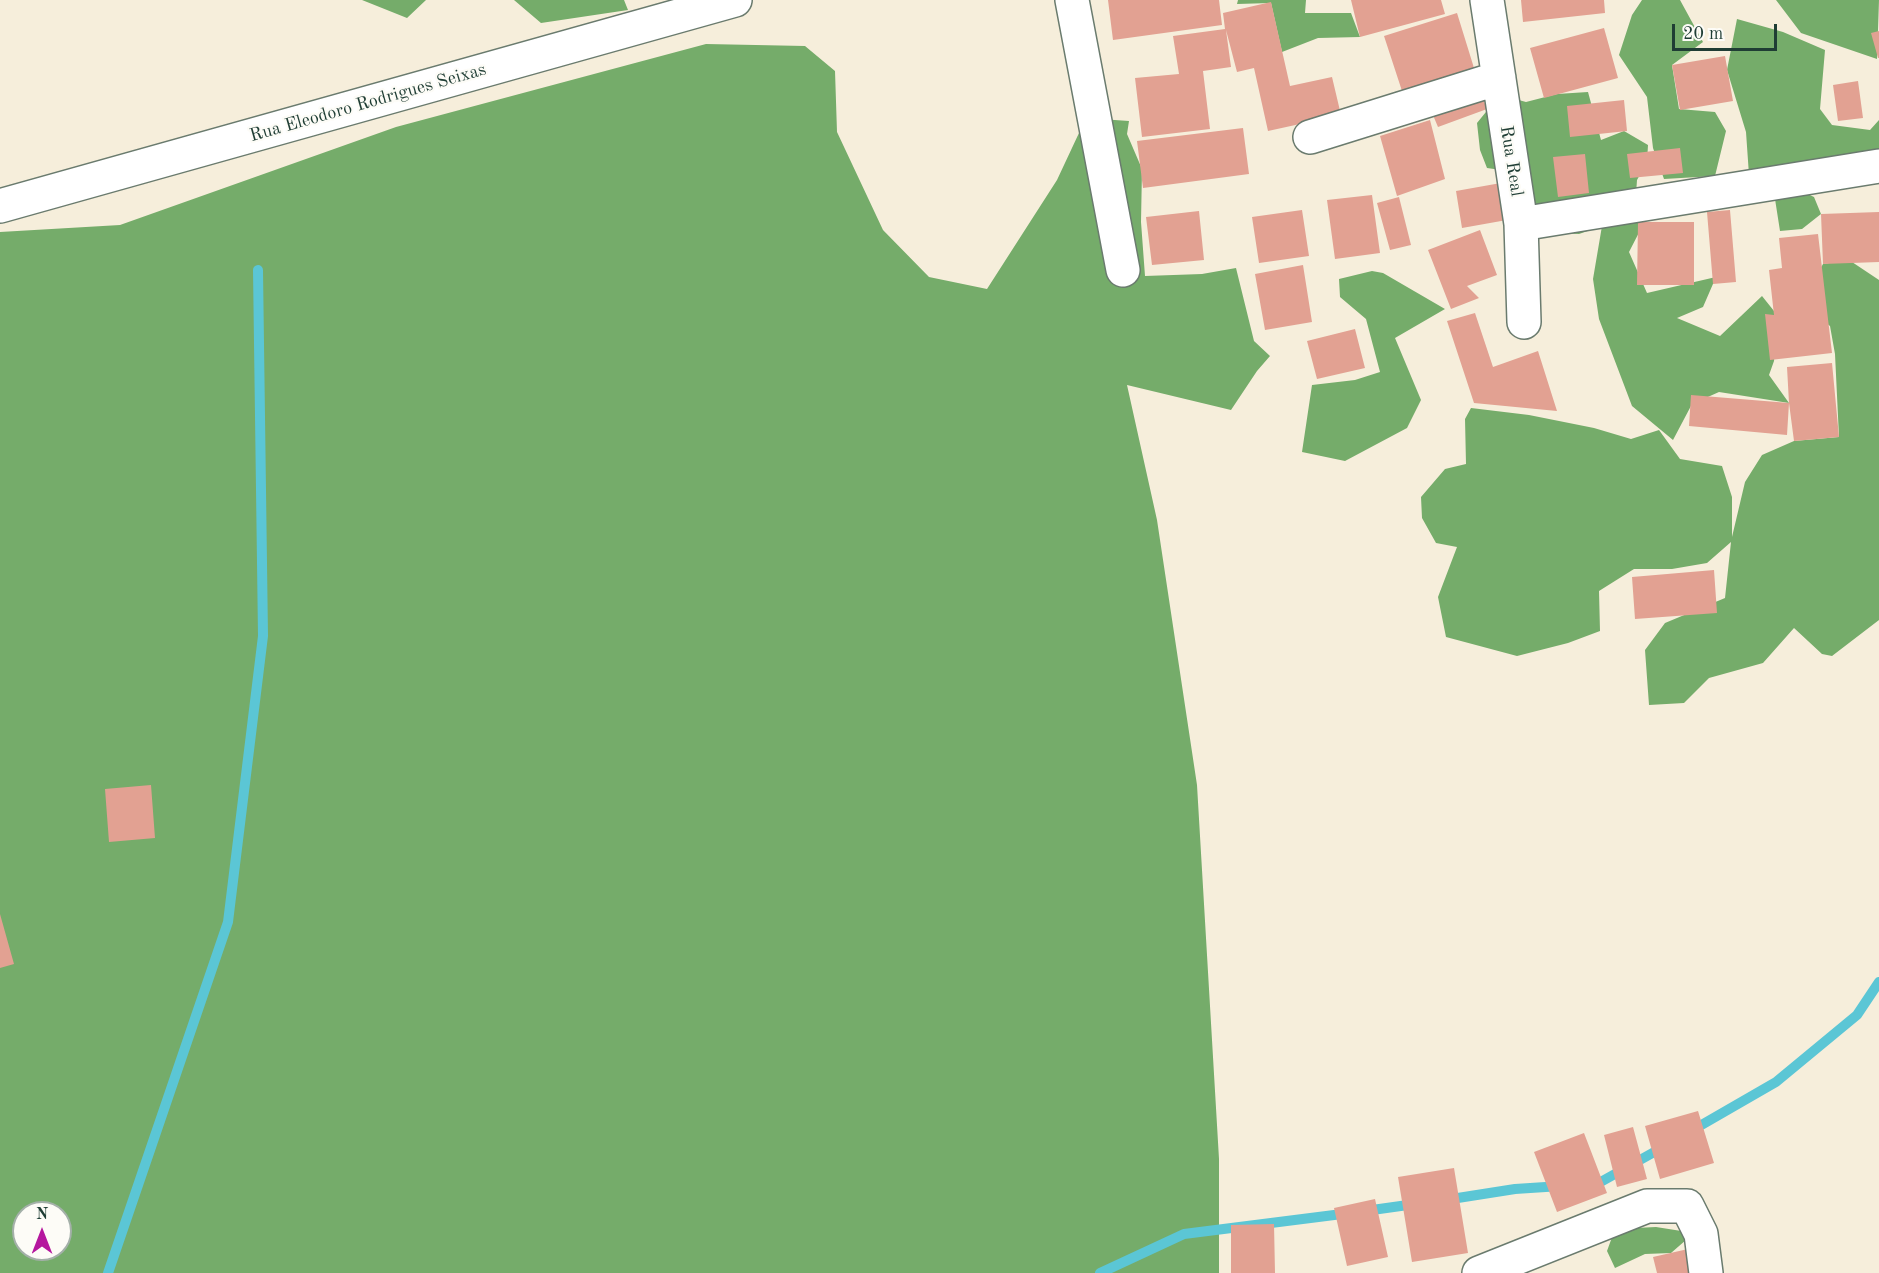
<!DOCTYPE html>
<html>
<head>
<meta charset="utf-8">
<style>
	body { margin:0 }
	#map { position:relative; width:1879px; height:1273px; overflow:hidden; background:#f6eedb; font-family:"Old Standard TT",serif }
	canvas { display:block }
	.north { position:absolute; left:12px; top:1201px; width:60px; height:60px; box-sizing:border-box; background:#fdfcf7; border:2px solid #a4b0a9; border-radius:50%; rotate:0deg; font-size:16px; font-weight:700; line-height:24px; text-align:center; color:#1f3d34 }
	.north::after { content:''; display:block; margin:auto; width:21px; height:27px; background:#b5179e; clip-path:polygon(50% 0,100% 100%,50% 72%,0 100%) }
	.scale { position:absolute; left:1672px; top:24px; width:105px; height:27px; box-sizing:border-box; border:3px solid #1f3d34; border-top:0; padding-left:8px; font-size:18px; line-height:21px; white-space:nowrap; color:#1f3d34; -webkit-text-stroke:4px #fdfcf7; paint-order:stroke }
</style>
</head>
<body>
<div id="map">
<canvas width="1879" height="1273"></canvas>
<div class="north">N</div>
<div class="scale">20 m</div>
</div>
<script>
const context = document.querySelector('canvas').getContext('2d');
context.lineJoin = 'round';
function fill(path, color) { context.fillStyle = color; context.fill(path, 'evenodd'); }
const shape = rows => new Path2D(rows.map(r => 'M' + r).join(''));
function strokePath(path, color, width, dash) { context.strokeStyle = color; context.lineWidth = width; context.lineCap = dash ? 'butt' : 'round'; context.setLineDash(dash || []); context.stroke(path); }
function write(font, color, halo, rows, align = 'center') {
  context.font = font + ' "Old Standard TT",serif'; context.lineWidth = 4.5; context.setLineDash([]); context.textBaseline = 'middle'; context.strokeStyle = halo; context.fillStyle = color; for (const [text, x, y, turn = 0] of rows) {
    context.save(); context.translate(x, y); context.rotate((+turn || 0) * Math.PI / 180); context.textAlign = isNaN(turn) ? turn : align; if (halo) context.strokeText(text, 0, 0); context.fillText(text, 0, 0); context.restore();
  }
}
fill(shape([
	[362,0,426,0,407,18],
	[514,0,624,0,628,10,541,23],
	[1238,0,1306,0,1305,13,1351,13,1360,37,1318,38,1282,52,1271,3,1237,4],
	[1642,0,1680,0,1703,42,1672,65,1679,109,1715,112,1726,131,1715,176,1664,179,1653,148,1647,97,1619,55,1632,15],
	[1776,0,1879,0,1877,59,1801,33],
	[1737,19,1783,32,1825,50,1820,109,1832,125,1870,130,1879,120,1879,154,1749,175,1746,132,1727,70],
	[706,44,805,46,835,71,837,132,883,230,929,277,987,289,1057,180,1086,118,1129,121,1127,134,1142,169,1141,222,1145,276,1202,274,1236,268,1254,341,1270,356,1257,371,1231,410,1127,385,1157,520,1197,785,1219,1159,1219,1273,0,1273,0,232,120,225,396,127],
	[24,1213,60,1213,60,1249,24,1249],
	[1588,92,1601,140,1624,131,1648,145,1647,162,1637,180,1635,209,1647,217,1629,252,1647,293,1716,277,1703,307,1677,318,1720,336,1762,296,1778,316,1774,361,1769,375,1789,403,1719,392,1692,404,1673,440,1632,406,1599,319,1593,279,1602,226,1579,234,1542,232,1501,170,1487,168,1480,150,1477,123,1494,102,1515,99,1526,102,1557,94],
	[1793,187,1814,197,1821,214,1802,229,1780,231,1775,199],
	[1849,260,1879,280,1879,620,1832,656,1822,654,1794,628,1763,663,1709,678,1684,703,1649,705,1645,650,1665,623,1725,598,1731,542,1707,563,1672,569,1634,569,1599,591,1600,631,1568,643,1517,656,1446,637,1438,597,1457,547,1436,543,1422,518,1421,497,1445,469,1466,464,1465,419,1471,408,1529,415,1594,428,1631,439,1659,430,1680,459,1722,466,1732,497,1732,537,1745,482,1762,455,1794,441,1839,437,1835,354,1830,326,1814,314,1812,284,1823,264],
	[1372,271,1383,273,1445,309,1395,338,1421,400,1407,428,1345,461,1302,452,1312,385,1355,380,1380,372,1366,319,1340,297,1339,279],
	[1656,1227,1694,1233,1671,1253,1645,1254,1615,1268,1607,1251,1615,1229]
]), '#75ac6a');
strokePath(shape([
	[1691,1131,1776,1082,1857,1015,1879,982],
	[1591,1185,1597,1184,1665,1146],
	[1445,1200,1515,1189,1561,1186],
	[1365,1211,1415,1204],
	[108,1273,228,922,263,636,258,270],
	[1100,1273,1184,1234,1350,1213]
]), '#5bc6d5', 10);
fill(shape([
	[1108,0,1219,0,1222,25,1113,40],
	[1351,0,1441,0,1445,14,1360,37],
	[1521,0,1604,0,1605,13,1523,22],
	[1271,2,1290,86,1332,77,1341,115,1268,131,1254,68,1237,72,1226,30,1231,67,1203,71,1210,129,1142,137,1135,78,1179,74,1173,36,1225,29,1223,13],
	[1457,13,1474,68,1402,91,1384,36],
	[1604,28,1618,78,1544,98,1530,48],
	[1879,31,1879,58,1878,58,1871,33],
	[1725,56,1733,101,1680,110,1672,65],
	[1858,81,1863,118,1838,121,1833,85],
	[1479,89,1487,109,1438,127,1430,108],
	[1624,100,1627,131,1570,137,1567,106],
	[1430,120,1445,179,1397,196,1380,136],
	[1243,128,1249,174,1143,188,1137,141],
	[1680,148,1683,173,1630,178,1627,154],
	[1585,154,1589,193,1558,197,1553,157],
	[1512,181,1518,218,1462,228,1456,191],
	[1372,195,1380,253,1335,259,1327,200],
	[1399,197,1411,245,1390,250,1377,203],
	[1302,210,1309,256,1259,263,1252,217],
	[1730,210,1736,282,1713,284,1707,212],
	[1199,211,1204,260,1152,265,1146,217],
	[1879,212,1879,262,1823,264,1821,214],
	[1638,222,1694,222,1694,285,1637,285],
	[1480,230,1497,275,1467,286,1479,298,1451,309,1428,250],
	[1818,234,1832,353,1770,360,1765,314,1774,315,1769,270,1782,268,1779,238],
	[1303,265,1312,322,1265,330,1255,274],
	[1475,313,1493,367,1538,351,1557,411,1474,403,1447,321],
	[1355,329,1365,368,1317,379,1307,341],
	[1832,363,1839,437,1794,441,1789,403,1787,435,1689,426,1691,395,1789,403,1787,367],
	[1714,570,1717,613,1635,619,1632,577],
	[151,785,155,838,109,842,105,789],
	[0,914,14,964,0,968],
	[1698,1111,1714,1163,1660,1179,1645,1126],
	[1633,1127,1647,1179,1617,1187,1604,1135],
	[1584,1133,1607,1193,1557,1212,1534,1152],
	[1454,1168,1468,1253,1412,1262,1398,1177],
	[1375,1199,1388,1257,1347,1266,1334,1208],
	[1274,1224,1275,1273,1231,1273,1231,1225],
	[1688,1249,1693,1273,1657,1273,1653,1257]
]), '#e2a192');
const minor = shape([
	[1072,0,1123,270],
	[1487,0,1521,224,1524,322],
	[1310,137,1499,78],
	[0,206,735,0],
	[1521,224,1879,166],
	[1479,1273,1647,1206,1687,1206,1701,1234,1706,1273]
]);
strokePath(minor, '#6a7b6e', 36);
strokePath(minor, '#fff', 33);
write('18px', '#1f3d34', '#fdfcf7', [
	["Rua Eleodoro Rodrigues Seixas",368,103,-16],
	["Rua Real",1511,161,81]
]);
</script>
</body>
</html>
